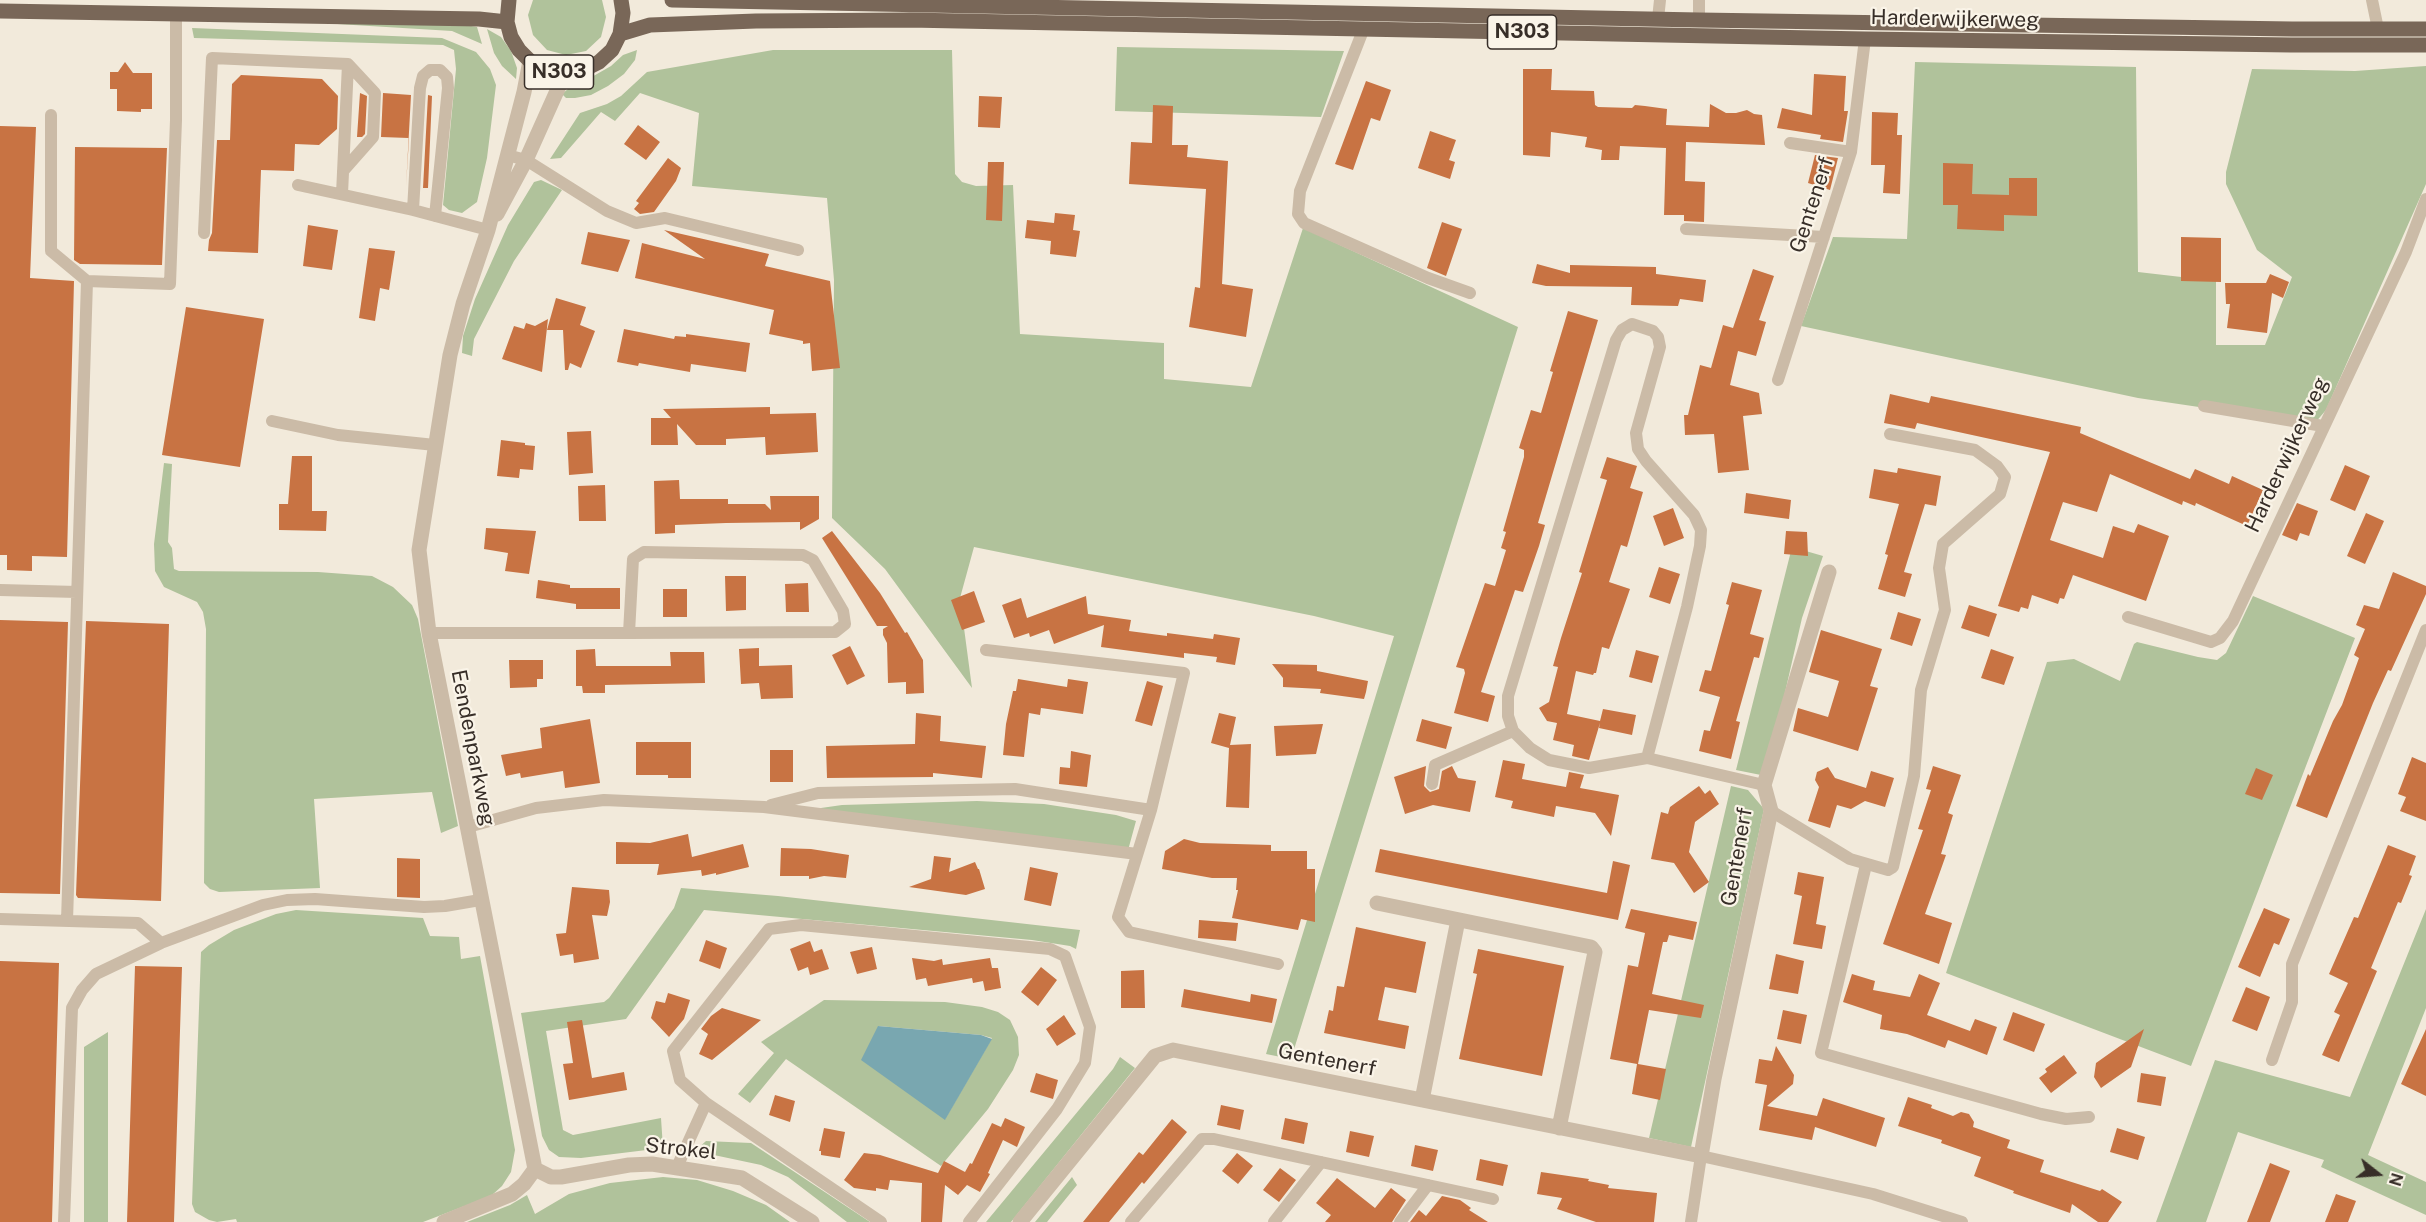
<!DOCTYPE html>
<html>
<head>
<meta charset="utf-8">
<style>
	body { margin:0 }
	#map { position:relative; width:2426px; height:1222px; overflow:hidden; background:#f2eadb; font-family:"Public Sans",sans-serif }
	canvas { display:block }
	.north { position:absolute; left:2348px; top:1144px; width:60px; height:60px; -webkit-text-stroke:4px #faf4e8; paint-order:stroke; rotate:107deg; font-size:16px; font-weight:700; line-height:24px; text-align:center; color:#372e28 }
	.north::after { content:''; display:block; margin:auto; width:21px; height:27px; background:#372e28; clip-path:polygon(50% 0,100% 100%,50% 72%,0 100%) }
</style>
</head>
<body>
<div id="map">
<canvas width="2426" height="1222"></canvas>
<div class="north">N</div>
</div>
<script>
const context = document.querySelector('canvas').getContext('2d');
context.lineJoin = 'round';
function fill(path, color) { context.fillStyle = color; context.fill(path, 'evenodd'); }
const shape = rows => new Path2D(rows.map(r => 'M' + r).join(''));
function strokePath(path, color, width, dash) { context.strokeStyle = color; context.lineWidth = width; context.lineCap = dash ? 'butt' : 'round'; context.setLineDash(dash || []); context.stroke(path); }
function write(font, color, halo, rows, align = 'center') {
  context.font = font + ' "Public Sans",sans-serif'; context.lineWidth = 4.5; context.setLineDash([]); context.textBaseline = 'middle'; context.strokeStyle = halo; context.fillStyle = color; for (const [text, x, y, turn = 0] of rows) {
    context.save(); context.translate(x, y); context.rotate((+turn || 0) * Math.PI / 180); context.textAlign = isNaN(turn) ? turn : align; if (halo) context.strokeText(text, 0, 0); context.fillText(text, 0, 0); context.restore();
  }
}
fill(shape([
	[533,0,602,0,606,17,601,37,586,51,566,55,547,50,533,35,528,15],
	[454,23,477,27,482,44,452,31,337,24],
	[192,28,442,38,476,52,490,69,496,85,487,158,477,202,462,213,449,210,443,205,456,69,454,50,443,45,194,38],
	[487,29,501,37,511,51,517,68,516,79,502,66,494,53],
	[1117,47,1344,51,1321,117,1115,111],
	[637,50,635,60,624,74,608,86,591,95,575,98,566,98,562,94,574,84,590,78,611,66,623,55],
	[773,50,952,50,955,174,962,182,976,186,1013,185,1020,334,1164,343,1164,379,1251,387,1303,228,1518,327,1291,1059,1266,1054,1394,636,1314,616,974,547,960,598,972,688,885,569,832,518,834,280,827,198,692,186,699,113,640,93,615,121,601,112,561,158,550,159,580,113,607,104,621,96,647,72],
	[1915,62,2136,67,2138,272,2216,281,2216,345,2265,345,2292,277,2257,250,2226,184,2226,172,2252,69,2355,71,2426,66,2426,184,2326,410,2314,424,2138,398,1801,326,1833,237,1907,239],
	[541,180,562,190,514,261,474,339,472,356,462,353,463,336,475,299,508,225,534,182],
	[164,463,172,464,168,542,172,548,174,569,179,571,318,572,372,576,393,587,412,605,418,619,458,826,441,833,432,792,314,799,320,888,219,892,210,889,204,883,206,629,203,612,197,602,164,587,155,571,154,544],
	[1792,547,1823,556,1802,618,1766,776,1736,770],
	[2253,596,2355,638,2191,1066,1946,973,2047,662,2074,659,2120,681,2134,644,2137,642,2198,657,2217,660,2226,653],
	[1731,786,1748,790,1764,809,1691,1147,1649,1138],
	[977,801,1044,804,1116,815,1136,821,1127,854,807,810,842,805],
	[681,888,778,896,1080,930,1076,949,1070,946,1032,940,704,910,626,1019,546,1031,563,1130,573,1135,661,1118,663,1148,581,1158,559,1157,549,1150,542,1136,521,1013,604,1002,609,998,674,908],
	[2426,909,2426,1008,2368,1155,2426,1182,2426,1215,2321,1167,2324,1160,2238,1132,2206,1222,2156,1222,2215,1060,2350,1097],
	[296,910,423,918,430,936,459,937,461,959,480,956,515,1150,511,1172,502,1186,491,1196,423,1222,237,1222,236,1219,217,1222,209,1220,195,1212,192,1204,201,952,209,945,234,930,276,914],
	[824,1000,945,1002,982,1007,998,1012,1010,1020,1018,1037,1019,1055,1013,1070,988,1109,941,1166,786,1059,750,1103,738,1094,774,1053,761,1042],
	[878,1026,981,1035,992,1038,945,1119],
	[108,1032,108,1222,84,1222,84,1047],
	[1120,1057,1135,1068,1011,1222,986,1222,1113,1069],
	[706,1141,751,1143,870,1222,847,1222,788,1177,761,1165,695,1151],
	[663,1177,697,1180,733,1191,766,1205,790,1222,467,1222,510,1205,527,1195,535,1214,569,1194,610,1183],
	[1072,1177,1077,1185,1047,1222,1035,1222]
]), '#b0c29b');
fill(shape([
	[878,1026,981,1035,992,1039,945,1120,861,1060]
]), '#79a7b0');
fill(shape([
	[125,62,133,73,152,73,152,109,141,109,141,112,117,111,117,89,110,89,110,72,118,72],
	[1523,69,1552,69,1551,90,1594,91,1595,105,1598,107,1632,108,1635,105,1645,106,1667,109,1666,125,1709,127,1710,104,1726,113,1736,113,1747,110,1754,114,1762,115,1765,145,1686,142,1685,181,1705,182,1704,222,1684,221,1684,215,1664,215,1666,148,1620,146,1619,160,1601,160,1602,150,1585,147,1587,137,1551,132,1550,157,1523,155],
	[1814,74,1846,76,1844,111,1848,111,1843,142,1820,139,1821,135,1777,128,1782,108,1812,115],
	[241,75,322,79,338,96,337,129,319,145,295,144,294,171,261,170,258,253,208,251,209,240,212,233,217,140,230,140,232,84],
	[1366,81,1391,90,1380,121,1371,118,1353,170,1335,164],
	[360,93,367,96,365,134,362,137,357,137],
	[383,93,411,95,406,187,409,138,381,137],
	[428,95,432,96,428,188,423,188],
	[979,96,1002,97,1000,128,978,127],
	[1153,105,1173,106,1172,145,1188,145,1187,157,1228,161,1222,284,1253,289,1246,337,1189,327,1195,287,1200,288,1206,189,1129,184,1131,142,1152,143],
	[1872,112,1898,113,1897,135,1902,135,1900,194,1883,193,1885,165,1871,165],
	[638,125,660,142,646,160,624,144],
	[0,126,36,127,30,278,74,281,67,557,32,556,32,571,7,570,7,555,0,555],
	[1430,131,1456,140,1449,160,1455,162,1450,179,1418,168],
	[75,147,167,148,162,265,80,264,74,260],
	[1815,155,1838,158,1830,190,1808,183],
	[668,158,681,168,676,181,654,212,640,214,634,209,639,203,636,201],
	[988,162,1004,162,1002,221,986,220],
	[1943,163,1973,164,1972,194,2009,195,2009,178,2037,178,2037,216,2004,215,2004,231,1957,229,1958,205,1943,205],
	[1055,213,1075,215,1073,230,1080,231,1076,257,1050,254,1051,241,1025,238,1027,220,1054,223],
	[1442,222,1462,229,1446,276,1427,268],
	[308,225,338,230,332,270,303,266],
	[664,230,769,254,765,266,830,281,840,368,812,371,810,343,803,344,803,341,769,334,774,310,635,278,642,243,705,259],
	[588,232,630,240,618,272,581,264],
	[2181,237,2221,238,2221,282,2181,281],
	[369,248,395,251,389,290,380,288,375,321,359,318],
	[1537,264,1570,273,1570,265,1656,267,1656,274,1706,280,1703,302,1680,299,1678,306,1631,305,1632,287,1546,286,1532,283],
	[1753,269,1774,276,1759,320,1766,322,1756,356,1738,351,1730,385,1759,393,1762,414,1743,416,1749,470,1718,473,1714,434,1685,435,1684,415,1688,415,1700,365,1711,368,1723,325,1733,328],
	[2270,274,2289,282,2283,298,2272,293,2267,333,2227,328,2230,304,2226,304,2225,283,2266,283],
	[556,298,586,307,580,325,595,331,581,368,570,363,568,370,565,370,563,330,547,330],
	[186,307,264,319,240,467,162,455],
	[1568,311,1598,320,1538,523,1545,525,1539,546,1523,592,1515,590,1481,692,1495,696,1488,722,1454,713,1465,673,1464,669,1456,667,1485,583,1495,586,1506,550,1501,548,1506,532,1503,531,1524,457,1524,450,1519,448,1531,410,1541,413,1553,372,1550,371],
	[548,319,542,372,502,359,514,326,524,329,526,323,535,326],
	[624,329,674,339,675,336,686,337,686,334,750,343,746,372,691,364,690,372,639,363,638,366,617,362],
	[1890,394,1929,403,1931,396,2081,427,2080,433,2190,479,2195,469,2229,484,2232,476,2263,490,2247,526,2196,503,2195,506,2183,501,2182,505,2110,474,2097,512,2063,502,2050,540,2103,558,2113,526,2134,533,2138,524,2169,536,2146,601,2073,575,2064,599,2060,598,2058,604,2032,595,2028,609,2021,607,2019,612,1998,606,2050,452,1917,423,1915,429,1884,423],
	[770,407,770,414,816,413,818,452,766,455,765,437,726,439,726,445,696,445,677,424,678,445,651,445,651,418,671,418,663,409],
	[591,431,593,473,569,475,567,432],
	[501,440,525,443,525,445,535,446,533,470,520,469,519,478,497,476],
	[292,456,312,456,312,511,327,511,326,531,279,530,279,504,288,504],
	[1607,457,1637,466,1630,488,1643,492,1627,547,1621,545,1609,582,1630,589,1609,649,1602,647,1596,673,1594,673,1593,675,1576,671,1567,714,1600,721,1603,709,1636,715,1632,735,1599,728,1600,723,1589,760,1572,756,1574,745,1553,740,1557,723,1547,721,1539,708,1549,702,1558,667,1553,666,1561,638,1582,573,1579,572,1607,480,1600,478],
	[2345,465,2370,476,2355,511,2330,500],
	[1898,468,1941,476,1936,506,1925,504,1904,572,1912,574,1905,597,1878,589,1888,555,1885,554,1899,504,1869,498,1874,469,1897,473],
	[679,480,680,499,728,499,728,504,765,504,771,510,770,496,819,496,819,519,800,530,800,522,726,523,675,525,675,533,655,534,654,481],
	[605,485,606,521,579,521,578,486],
	[1746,493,1791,500,1789,519,1744,513],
	[2297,503,2318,511,2309,536,2300,533,2297,541,2282,535],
	[1673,508,1684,538,1664,546,1653,516],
	[2366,513,2384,521,2365,564,2347,556],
	[486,528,536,531,529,574,505,571,508,553,484,549],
	[832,531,880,593,905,633,907,632,923,660,924,693,906,694,906,682,888,683,887,643,883,635,883,629,888,626,877,626,822,538],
	[1786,531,1807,532,1808,556,1784,554],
	[1659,567,1680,574,1670,604,1649,597],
	[2393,572,2426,586,2426,594,2391,671,2388,670,2373,703,2327,818,2296,806,2308,774,2310,776,2333,721,2342,705,2359,658,2354,655,2365,629,2356,625,2364,605,2379,609],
	[725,576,746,576,746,610,726,611],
	[538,580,570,585,570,588,620,588,620,609,576,609,576,604,536,598],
	[1732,582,1762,590,1750,634,1764,638,1759,658,1754,657,1736,721,1740,722,1731,759,1699,751,1704,730,1710,731,1720,697,1699,691,1705,670,1711,671,1729,605,1726,604],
	[808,583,809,612,786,612,785,584],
	[663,589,687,589,687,617,663,617],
	[974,591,985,622,962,630,951,600],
	[1086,596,1088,614,1131,620,1129,631,1167,636,1167,633,1213,639,1214,634,1240,638,1235,665,1216,662,1217,657,1184,653,1184,658,1101,647,1104,625,1054,644,1049,630,1030,637,1029,633,1014,638,1002,605,1021,598,1027,618],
	[1969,605,1997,614,1989,637,1961,628],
	[1898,612,1921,619,1912,646,1890,639],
	[0,620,68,622,60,894,0,893],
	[86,621,169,624,161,901,78,898,76,895],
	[1821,630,1882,649,1870,686,1878,688,1858,751,1793,731,1798,708,1828,717,1839,681,1809,672],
	[850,646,865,676,847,685,832,655],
	[759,648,759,666,792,665,793,698,761,699,759,683,741,684,739,649],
	[595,649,596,666,671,666,670,652,704,652,705,683,605,685,605,693,583,693,582,686,576,686,576,650],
	[1991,649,2014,657,2004,685,1981,678],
	[1636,650,1659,656,1652,683,1629,677],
	[509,660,543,660,543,679,537,679,537,687,510,688],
	[1272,664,1317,665,1317,671,1368,681,1366,692,1364,699,1320,693,1321,689,1283,687,1283,678],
	[1018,679,1067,687,1068,679,1088,682,1083,714,1041,708,1040,715,1029,713,1024,757,1003,755,1006,724,1013,691,1016,691],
	[1147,681,1163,686,1152,726,1135,721],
	[916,713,941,716,940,741,986,746,982,778,933,773,933,777,827,778,826,746,915,744],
	[1219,713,1236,717,1230,745,1251,744,1249,808,1226,807,1229,748,1211,743],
	[590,719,600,783,565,788,563,771,521,778,520,773,506,776,501,755,542,748,540,728],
	[1422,719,1452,727,1446,749,1416,741],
	[1323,724,1316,754,1276,756,1274,726],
	[636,742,691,742,691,778,668,778,668,775,636,775],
	[770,750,793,750,793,782,770,782],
	[1071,751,1091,755,1087,787,1059,784,1060,767,1070,768],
	[2412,757,2426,763,2426,821,2400,811,2406,797,2398,794],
	[1503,760,1525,764,1522,779,1566,787,1569,772,1584,775,1580,788,1619,795,1611,836,1595,813,1556,806,1554,817,1511,808,1513,801,1495,797],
	[1426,766,1424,786,1430,792,1439,789,1442,771,1452,766,1458,778,1476,781,1470,812,1433,805,1405,814,1394,777],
	[1933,766,1961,775,1948,813,1953,815,1941,854,1946,855,1925,914,1952,923,1939,964,1883,944,1923,830,1918,829,1931,790,1926,789],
	[1828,767,1835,778,1866,788,1871,771,1894,778,1885,807,1865,801,1851,809,1837,805,1830,828,1808,821,1819,787,1815,780,1817,772],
	[2256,768,2273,775,2262,800,2245,794],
	[1699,786,1705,794,1710,790,1719,804,1695,822,1689,852,1709,882,1694,893,1674,863,1651,859,1661,812,1668,814,1670,807],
	[688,834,692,857,743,844,749,867,716,875,716,873,702,876,701,870,657,875,659,864,616,864,616,842,650,843],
	[1184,839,1200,843,1271,845,1271,851,1307,851,1307,869,1315,869,1315,922,1301,919,1298,930,1232,918,1238,890,1236,890,1237,878,1212,878,1162,869,1165,851],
	[2388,845,2416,856,2409,875,2412,876,2401,903,2398,902,2371,968,2377,971,2339,1062,2322,1055,2340,1015,2334,1012,2348,983,2329,974,2354,917,2358,918],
	[781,848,811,849,849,855,846,878,824,876,809,879,809,876,780,876],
	[1380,849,1607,893,1613,861,1630,865,1618,920,1375,872],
	[934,856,951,858,949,872,975,862,978,869,979,869,985,889,966,895,909,887,931,879],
	[397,858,420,859,420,898,397,897],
	[1030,867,1058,873,1051,906,1024,900],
	[1798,872,1824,877,1816,924,1826,926,1822,949,1793,944,1802,896,1794,894],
	[572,887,609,890,610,902,607,916,592,915,599,959,574,963,573,954,560,956,556,934,566,933],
	[2264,908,2290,919,2279,945,2274,943,2260,977,2238,967],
	[1631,909,1697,922,1693,940,1669,935,1667,942,1663,942,1652,994,1704,1005,1701,1018,1649,1010,1638,1064,1666,1069,1660,1100,1632,1094,1637,1064,1610,1059,1628,965,1638,967,1645,933,1625,928],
	[1199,920,1238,923,1236,941,1198,938],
	[1356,927,1426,942,1416,993,1385,987,1378,1020,1409,1026,1405,1049,1324,1033,1329,1010,1333,1011,1337,986,1344,987],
	[706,940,727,948,720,969,699,961],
	[810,941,814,952,822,949,829,969,810,975,808,967,798,971,790,949],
	[872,947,877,969,857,974,850,952],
	[1478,949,1564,966,1542,1076,1459,1059,1477,974,1473,973],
	[1776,954,1804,961,1798,994,1769,989],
	[912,958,934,961,942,959,943,965,990,958,992,968,998,968,1001,988,985,991,983,981,973,983,972,978,928,986,926,978,916,980],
	[0,961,59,963,52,1222,0,1222],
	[135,966,182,967,174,1222,127,1222],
	[1041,967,1057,980,1038,1006,1021,992],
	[1144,970,1145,1008,1121,1008,1121,971],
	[1852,974,1875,981,1873,990,1910,997,1919,974,1940,983,1927,1015,1970,1031,1975,1019,1997,1027,1987,1055,1948,1040,1945,1048,1907,1034,1880,1029,1882,1015,1843,1002],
	[2246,987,2270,997,2257,1031,2232,1021],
	[1184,989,1250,1002,1251,994,1277,999,1272,1023,1181,1007],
	[668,993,690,1000,684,1019,669,1037,651,1018,656,1001,665,1003],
	[722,1008,761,1020,712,1060,699,1054,708,1034,701,1029,711,1016],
	[1783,1010,1807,1015,1801,1044,1777,1039],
	[2013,1012,2045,1024,2034,1052,2003,1040],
	[1064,1015,1076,1034,1057,1046,1046,1029],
	[582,1020,592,1078,624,1072,627,1090,569,1100,563,1064,573,1063,567,1022],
	[2144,1029,2131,1067,2101,1088,2094,1077,2096,1063],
	[2426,1029,2426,1096,2401,1084],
	[1776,1046,1794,1075,1793,1084,1767,1106,1817,1116,1823,1098,1885,1118,1876,1147,1815,1127,1812,1140,1759,1130,1767,1085,1755,1083,1759,1059,1772,1061],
	[2064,1055,2077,1073,2051,1093,2039,1078,2047,1072,2045,1069],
	[1036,1073,1058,1080,1053,1099,1030,1092],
	[2141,1073,2166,1077,2161,1106,2137,1102],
	[775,1095,795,1101,790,1122,769,1115],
	[1908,1097,1932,1105,1931,1108,1953,1116,1961,1112,1969,1114,1974,1122,1973,1127,2010,1140,2007,1148,2044,1160,2040,1172,2100,1191,2102,1189,2122,1202,2108,1222,2098,1222,2072,1204,2070,1213,2013,1193,2014,1191,1974,1176,1981,1157,1941,1143,1942,1140,1898,1126],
	[1221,1105,1244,1110,1240,1130,1217,1125],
	[1005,1118,1025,1127,1017,1147,1003,1140,988,1173,990,1174,980,1192,967,1185,958,1195,945,1185,942,1222,921,1222,922,1183,890,1180,888,1190,876,1188,876,1191,854,1188,844,1180,864,1153,880,1155,938,1173,944,1161,965,1172,970,1163,972,1164,992,1123,1001,1127],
	[1285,1118,1308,1123,1304,1144,1281,1139],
	[1172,1119,1187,1132,1144,1184,1142,1182,1109,1222,1083,1222,1139,1152,1143,1155],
	[824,1128,845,1132,840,1158,821,1155,821,1151,819,1151],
	[2117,1128,2145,1137,2138,1160,2110,1152],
	[1350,1131,1374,1136,1369,1157,1346,1152],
	[1415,1145,1438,1150,1433,1171,1411,1166],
	[1237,1153,1253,1166,1238,1184,1222,1171],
	[1480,1159,1508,1165,1503,1186,1476,1180],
	[2270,1163,2290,1171,2270,1222,2247,1222],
	[1280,1168,1296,1180,1279,1202,1263,1190],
	[1541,1172,1589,1179,1588,1181,1609,1185,1608,1188,1657,1193,1654,1222,1596,1222,1557,1209,1562,1198,1537,1194],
	[1337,1178,1375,1208,1391,1188,1406,1200,1392,1222,1325,1222,1331,1215,1316,1203],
	[2336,1194,2356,1201,2348,1222,2325,1222],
	[1442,1196,1460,1200,1471,1208,1469,1210,1488,1222,1410,1222,1419,1210,1426,1216]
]), '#c87343');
strokePath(shape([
	[2372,0,2378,29],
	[1658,19,1660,0],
	[1699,20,1699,0],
	[1364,28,1300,191,1298,214,1304,223,1428,278,1470,293],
	[51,115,51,251,87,281,170,284,176,120,176,14],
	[1790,143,1851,152],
	[507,155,526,160,607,211,636,223,665,218,798,250],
	[343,171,373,137,375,93,348,64],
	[298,185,413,210,488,230],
	[413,210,420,88,423,76,430,70,440,70,447,77,448,88,435,216],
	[1686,229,1824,237],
	[204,233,212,58,348,64,342,194],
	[1778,380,1851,152,1865,39],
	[2204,406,2323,426],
	[272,421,338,435,435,445],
	[0,590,77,592],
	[2128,617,2211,642,2220,638,2233,621,2406,252,2426,199],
	[429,633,629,633,835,632,845,624,843,611,813,560,803,555,644,552,633,559,629,633],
	[986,650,1184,673,1151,810,1118,917,1129,932,1278,964],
	[1647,758,1687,607,1700,546,1701,530,1694,515,1646,461,1638,449,1636,433,1660,347,1658,337,1653,331,1632,324,1622,330,1616,340,1508,696,1508,716,1513,731,1530,748,1549,760,1589,768,1647,758,1764,785],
	[1432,784,1435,765,1513,731],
	[771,805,818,793,1015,789,1151,810],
	[1771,811,1850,859,1888,870,1893,867,1914,776,1921,690,1945,610,1939,568,1943,544,2000,494,2005,477,1997,466,1975,450,1890,434],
	[468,827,536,808,604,800,764,807,1137,854],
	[1866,865,1821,1053,2041,1114,2066,1119,2089,1117],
	[0,919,138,923,161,943],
	[67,921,87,281],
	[2272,1060,2292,1002,2292,964,2426,630],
	[677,1167,706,1103],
	[64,1222,72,1008,82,990,96,974,161,943,263,905,287,900,315,899,424,907,445,906,480,900],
	[881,1222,706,1103,680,1080,673,1051,769,929,801,925,1050,949,1065,956,1090,1027,1085,1063,1057,1109,969,1222],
	[1131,1222,1202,1139,1214,1139,1493,1199],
	[1274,1222,1321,1162],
	[1400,1222,1428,1185],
	[1691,1222,1701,1156,1873,1194,1962,1222]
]), '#cbbba7', 12);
strokePath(shape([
	[497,214,526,160,565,73],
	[1377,903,1591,947,1595,952,1559,1128],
	[1422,1100,1458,920],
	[535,1169,551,1177,561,1177,629,1165,652,1164,742,1178,812,1222],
	[444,1222,512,1194,524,1184,535,1169,429,633,419,550,450,355,463,304,488,230,524,92,530,61],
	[1020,1222,1155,1056,1173,1050,1701,1156,1714,1079,1771,811,1764,785,1829,572]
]), '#cbbba7', 15);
strokePath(shape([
	[509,0,507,22,511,37,519,50,530,61,546,70,565,73,583,70,599,62,612,50,620,34,623,13,621,0],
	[672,0,1699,20,2292,29,2426,29],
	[0,11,479,19,507,22],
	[620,34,650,25,756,21,909,20,1865,39,2291,45,2426,45]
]), '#796758', 15);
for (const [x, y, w] of [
	[1522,32,69],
	[559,72,69]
]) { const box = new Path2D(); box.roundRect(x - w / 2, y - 17, w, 34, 4.5); context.fillStyle = '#faf4e8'; context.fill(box); strokePath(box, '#372e28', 1.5); }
write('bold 20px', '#372e28', null, [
	["N303",1522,32],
	["N303",559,72]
]);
write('21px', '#372e28', '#faf4e8', [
	["Harderwijkerweg",1955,19,1],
	["Gentenerf",1812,205,-72],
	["Harderwijkerweg",2287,455,-65],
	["Eendenparkweg",473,748,79],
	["Gentenerf",1737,857,-80],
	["Gentenerf",1327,1060,11],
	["Strokel",681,1149,6]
]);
</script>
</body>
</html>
